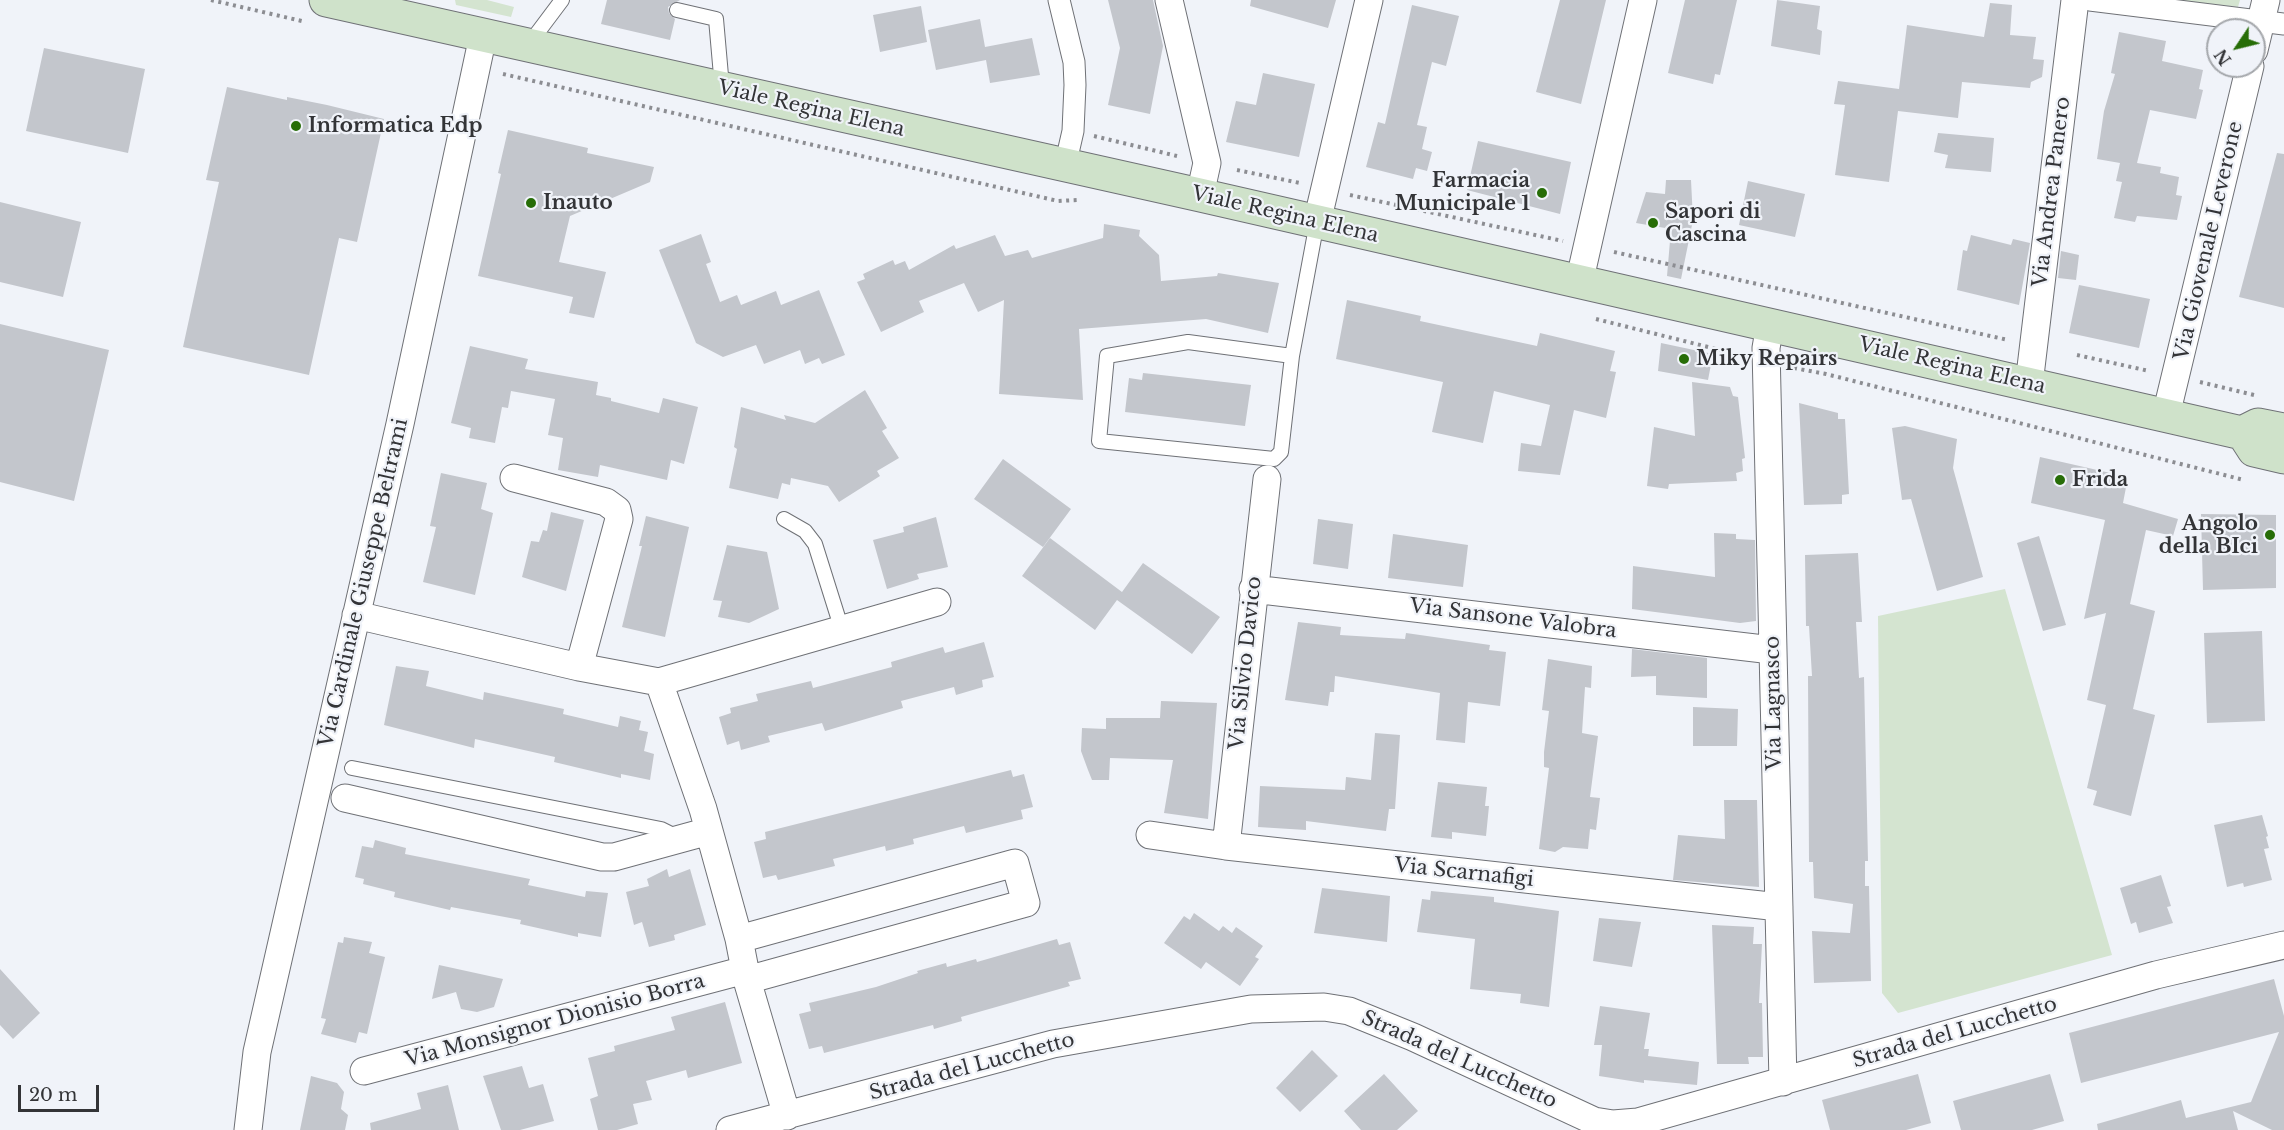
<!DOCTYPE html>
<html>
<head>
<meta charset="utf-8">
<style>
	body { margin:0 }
	#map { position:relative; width:2284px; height:1130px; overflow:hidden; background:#f0f3f9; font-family:"Libre Baskerville",serif }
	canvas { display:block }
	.north { position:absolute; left:2206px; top:18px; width:60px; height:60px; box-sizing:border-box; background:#f0f3f9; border:2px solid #a4a7ab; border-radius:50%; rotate:235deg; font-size:16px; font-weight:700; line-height:24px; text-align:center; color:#333437 }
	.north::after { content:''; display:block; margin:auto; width:21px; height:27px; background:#276d07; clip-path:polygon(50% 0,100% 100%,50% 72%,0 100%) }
	.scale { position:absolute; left:18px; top:1085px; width:81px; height:27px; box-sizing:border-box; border:3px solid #333437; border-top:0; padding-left:8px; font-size:18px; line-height:21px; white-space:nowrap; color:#333437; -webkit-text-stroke:4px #f0f3f9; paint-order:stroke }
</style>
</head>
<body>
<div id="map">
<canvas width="2284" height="1130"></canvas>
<div class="north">N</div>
<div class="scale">20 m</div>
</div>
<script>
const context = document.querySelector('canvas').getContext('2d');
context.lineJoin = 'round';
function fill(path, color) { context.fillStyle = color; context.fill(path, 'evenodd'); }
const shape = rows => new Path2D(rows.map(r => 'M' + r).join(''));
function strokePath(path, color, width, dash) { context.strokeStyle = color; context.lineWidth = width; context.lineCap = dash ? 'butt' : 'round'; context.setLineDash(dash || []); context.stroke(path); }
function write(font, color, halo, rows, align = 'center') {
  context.font = font + ' "Libre Baskerville",serif'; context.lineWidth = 4.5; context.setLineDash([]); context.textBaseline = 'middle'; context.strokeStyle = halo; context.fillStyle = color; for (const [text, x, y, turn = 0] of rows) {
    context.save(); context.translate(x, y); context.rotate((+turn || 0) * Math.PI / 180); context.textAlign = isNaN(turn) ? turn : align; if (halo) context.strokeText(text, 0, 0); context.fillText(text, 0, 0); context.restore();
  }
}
fill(shape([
	[455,0,487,0,514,7,511,17,456,5],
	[2173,0,2240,0,2238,7],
	[2005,589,2112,955,1898,1013,1882,993,1878,616]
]), '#d4e4d0');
fill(shape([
	[607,0,680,0,668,7,669,13,675,19,670,40,601,24],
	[1108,0,1153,0,1163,46,1150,114,1108,105,1120,48],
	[1251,0,1336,0,1328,28,1250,6],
	[1560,0,1606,0,1581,104,1536,92],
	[1685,0,1737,0,1720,75,1715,74,1713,84,1668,73],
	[1777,0,1820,6,1817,29,1822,31,1820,55,1771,46],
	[1990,3,2012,5,2010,35,2036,37,2033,59,2044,60,2042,77,2031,82,2030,88,1962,82,1958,118,1898,111,1889,182,1835,175,1845,105,1834,104,1838,81,1899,89,1907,25,1984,37],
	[1412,5,1459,16,1446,66,1432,62,1417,125,1427,127,1422,149,1432,152,1427,171,1416,168,1413,179,1366,167,1378,122,1385,124],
	[921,6,927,42,880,52,873,15],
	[980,19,985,47,1032,38,1040,75,990,83,986,60,936,70,928,30],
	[2119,32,2166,41,2162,61,2203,70,2199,89,2203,90,2196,119,2150,110,2137,163,2161,167,2160,173,2179,177,2176,195,2182,196,2177,220,2137,216,2135,222,2114,218,2122,182,2116,181,2120,163,2097,159,2104,111,2115,74,2111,73],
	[44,48,145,69,128,153,26,131],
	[1263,73,1315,84,1299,157,1226,142,1236,101,1256,105],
	[227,87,287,100,287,97,327,105,384,119,357,242,339,238,309,375,183,347,219,182,206,180],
	[508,130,588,148,587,153,654,167,650,182,570,216,559,262,606,272,594,318,569,313,573,297,478,276,501,174,498,173],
	[1938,133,1994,138,1991,172,1945,168,1948,155,1934,152],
	[1478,141,1571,162,1560,214,1467,190],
	[2277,153,2284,154,2284,308,2239,297],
	[1666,180,1691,180,1693,220,1681,279,1667,276,1671,229,1636,223,1646,192,1665,194],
	[1748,181,1805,194,1795,237,1739,225],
	[0,202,81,222,63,297,0,282],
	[1104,224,1140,230,1139,236,1159,255,1161,281,1217,276,1218,273,1279,283,1268,333,1206,319,1079,329,1083,400,999,394,1004,300,978,312,964,283,919,301,924,312,881,332,857,282,865,279,863,274,893,260,895,265,905,261,909,270,954,245,956,249,995,235,1005,256,1028,250,1032,258,1103,238],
	[701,234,711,262,706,264,720,302,737,295,741,305,776,291,781,305,819,290,845,355,822,364,819,358,805,364,800,350,764,364,756,345,723,357,696,343,659,250],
	[1971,235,2011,245,2013,239,2030,243,2019,305,1957,290,1963,250,1967,251],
	[2061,251,2079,255,2076,280,2058,278],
	[2079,285,2150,299,2139,348,2069,333],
	[1347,300,1421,316,1420,321,1537,346,1540,333,1615,351,1610,371,1616,372,1606,418,1574,410,1560,475,1518,471,1521,443,1541,446,1550,405,1494,391,1483,443,1432,432,1443,382,1336,359],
	[0,324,109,350,74,501,0,482],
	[1661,343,1713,354,1708,380,1658,371],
	[470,346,528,359,525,369,598,382,596,395,611,398,611,401,659,413,663,398,698,407,684,464,671,460,667,480,600,465,598,477,558,470,563,438,548,435,555,399,511,391,508,408,502,407,495,443,469,438,471,428,451,423],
	[1143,373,1251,385,1245,426,1125,412,1129,378,1142,380],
	[1692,382,1730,387,1733,396,1738,397,1745,458,1742,459,1743,471,1736,473,1737,481,1669,484,1668,489,1647,486,1654,427,1695,436],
	[865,390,887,428,882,431,899,458,877,471,880,476,839,502,828,486,791,478,790,485,782,483,778,499,729,488,737,449,734,447,741,407,786,420,784,415,815,423],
	[1799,403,1838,413,1838,419,1845,419,1849,494,1842,495,1842,504,1804,505],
	[1905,426,1957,439,1953,468,1983,577,1937,591,1911,499,1902,500,1892,428],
	[2040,457,2128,477,2123,503,2178,519,2173,536,2146,530,2130,604,2155,611,2133,709,2155,715,2131,816,2093,805,2097,791,2087,788,2106,705,2087,700,2106,613,2084,619,2105,520,2031,503],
	[1003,459,1071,509,1043,547,974,499],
	[441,473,487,483,481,509,493,513,475,595,423,582,436,527,430,526],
	[551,512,584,520,566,591,522,577,531,541,539,542,543,530,547,531],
	[2201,514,2276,515,2276,588,2203,590],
	[646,516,689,527,665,637,622,627,642,546,639,546],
	[936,517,948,567,917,574,919,579,887,589,873,540,904,532,903,527],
	[1318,519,1353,524,1348,569,1313,564],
	[1714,533,1736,534,1736,539,1755,540,1756,621,1740,623,1632,609,1633,566,1715,577],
	[1393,534,1468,545,1463,587,1388,578],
	[2039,536,2066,625,2043,631,2017,543],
	[1050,538,1122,592,1143,563,1220,617,1192,654,1117,600,1095,630,1022,576],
	[727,545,767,552,779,609,749,623,718,617,722,601,713,600],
	[1858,553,1862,622,1856,622,1859,678,1864,677,1868,861,1865,861,1865,886,1869,886,1871,981,1814,983,1812,931,1850,933,1853,904,1814,898,1813,862,1809,862,1808,676,1812,676,1809,626,1806,626,1805,555],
	[1298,622,1341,627,1340,635,1405,639,1406,633,1490,645,1489,650,1506,652,1500,706,1468,702,1465,743,1436,740,1440,693,1335,676,1334,692,1330,692,1328,706,1285,700],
	[2262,631,2265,721,2207,723,2204,633],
	[984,642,994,677,982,680,983,687,956,695,954,687,901,701,903,708,825,731,822,723,768,736,770,742,741,750,739,741,727,745,719,717,731,713,730,708,758,701,756,694,811,681,813,688,892,667,891,662,943,647,945,653],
	[1632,649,1707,658,1707,698,1656,695,1656,676,1631,677],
	[1548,659,1592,666,1591,688,1585,687,1582,733,1598,736,1590,797,1600,798,1596,830,1590,829,1588,849,1563,847,1555,852,1539,849,1549,768,1544,767,1544,752,1549,711,1542,710],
	[396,666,429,671,426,686,483,700,484,692,564,709,563,714,618,727,620,716,641,721,639,730,648,732,644,751,654,754,650,780,621,774,621,778,554,762,555,757,475,739,474,748,384,725],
	[1161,701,1217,703,1208,819,1164,813,1173,760,1110,758,1109,780,1092,780,1088,770,1081,751,1082,728,1106,729,1106,718,1160,718],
	[1693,707,1738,709,1737,746,1693,746],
	[1375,733,1400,735,1395,809,1389,809,1386,831,1306,821,1306,830,1258,827,1260,786,1345,790,1346,777,1371,780],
	[1011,770,1013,777,1024,774,1033,807,1021,810,1023,819,966,833,964,826,913,839,914,844,886,851,885,846,833,859,835,866,778,880,776,875,763,878,754,842,766,839,765,832],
	[1438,782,1487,787,1485,806,1489,806,1486,836,1452,832,1452,839,1431,837],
	[1724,800,1757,800,1759,887,1673,880,1678,835,1725,839],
	[2262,815,2268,836,2266,837,2269,848,2264,849,2272,880,2244,887,2243,883,2227,887,2214,825],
	[375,840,406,848,405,854,530,879,528,885,585,897,586,891,608,893,601,937,578,933,578,937,520,924,521,920,451,907,450,910,394,897,395,892,363,884,364,879,355,877,362,846,373,848],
	[667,869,669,877,690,869,706,925,674,935,675,940,649,947,642,922,634,925,626,892,649,886,647,879],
	[2161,875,2171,906,2167,907,2173,923,2139,933,2136,922,2131,924,2120,888],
	[1322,888,1390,896,1387,942,1314,933],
	[1431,891,1494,897,1494,902,1559,911,1549,1007,1520,1003,1521,994,1470,989,1475,939,1417,932,1422,899,1430,900],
	[1194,913,1219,931,1223,926,1232,933,1236,927,1263,946,1255,957,1259,959,1240,986,1206,962,1201,969,1164,943,1184,916,1190,920],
	[1599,918,1641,922,1632,967,1593,961],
	[1712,925,1754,927,1753,944,1762,944,1759,1003,1762,1003,1763,1057,1748,1057,1749,1064,1717,1064],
	[344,937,372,942,369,953,385,957,367,1034,359,1032,356,1043,321,1034,326,1019,321,1018,328,987,338,942,343,943],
	[1057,939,1059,945,1070,942,1081,979,1068,982,1070,986,961,1017,962,1021,934,1029,933,1025,824,1053,822,1046,809,1049,799,1014,811,1011,809,1003,876,987,918,973,917,971,946,963,947,967,976,959,977,962],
	[439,965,503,979,494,1007,477,1012,461,1009,456,992,432,999],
	[0,969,40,1013,13,1039,0,1025],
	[2274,979,2284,1016,2284,1130,2272,1130,2233,1111,2238,1130,2098,1130,2097,1124,2181,1100,2186,1118,2251,1102,2279,1032,2081,1083,2069,1033],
	[725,1002,742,1063,688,1078,686,1070,646,1081,652,1100,633,1104,638,1124,617,1130,598,1130,590,1099,598,1096,588,1058,615,1051,614,1046,675,1030,671,1017],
	[1600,1006,1650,1013,1644,1049,1649,1049,1648,1056,1699,1062,1697,1085,1644,1080,1644,1083,1599,1076,1602,1045,1594,1045],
	[1312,1050,1338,1076,1300,1112,1276,1088],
	[522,1066,529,1088,543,1084,554,1121,520,1130,501,1130,483,1076],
	[1384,1074,1418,1111,1397,1130,1361,1130,1344,1111],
	[1918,1074,1931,1123,1906,1130,1830,1130,1822,1100],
	[2050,1074,2064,1121,2032,1130,1961,1130,1953,1101],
	[311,1076,337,1083,344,1092,341,1109,348,1115,345,1130,300,1130],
	[448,1085,459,1130,371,1130,370,1123,421,1109,417,1093]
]), '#c3c6cc');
const service = shape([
	[677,10,716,19,722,87],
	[529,44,562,0],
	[1292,356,1188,342,1107,356,1099,441,1274,459,1281,452,1292,356,1317,222],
	[784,519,805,531,815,544,842,630],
	[352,768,661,829,677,837]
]);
const pedestrian = shape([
	[1059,0,1074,62,1075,85,1073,131,1065,166],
	[2090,0,2284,24]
]);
const minor = shape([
	[1169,0,1207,163,1200,195],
	[2254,50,2266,0],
	[1317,222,1369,0],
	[1579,283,1643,0],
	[1770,325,1766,348,1783,1082],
	[2029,384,2075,0],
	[2166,415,2250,66],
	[514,478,606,502,617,510,619,519,579,667],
	[1253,589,1772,650],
	[356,615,579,667,659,682],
	[345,798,602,857,614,857,709,831],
	[1150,835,1226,846,1779,907],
	[1226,846,1267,479],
	[739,939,1015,863,1026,903,747,980],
	[364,1071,745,970],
	[787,1116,747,980,739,939,703,809,659,682,937,602],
	[248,1130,257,1052,400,424,483,36],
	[730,1130,1053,1044,1251,1009,1324,1007,1349,1011,1413,1037,1594,1121,1613,1124,1638,1122,2156,975,2284,945]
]);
const secondary = shape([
	[326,0,1200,195,2242,433,2258,425,2284,430],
	[2243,433,2254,450,2284,457]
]);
strokePath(service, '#6f7176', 16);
strokePath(pedestrian, '#6f7176', 23);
strokePath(minor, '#6f7176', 29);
strokePath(secondary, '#6f7176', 35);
strokePath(shape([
	[211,0,306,22],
	[503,74,1058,201,1078,200],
	[1094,136,1177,156],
	[1237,170,1300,183],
	[1350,195,1563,241],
	[1614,252,2008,340],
	[1596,319,1728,352],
	[2077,355,2149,371],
	[1794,368,1826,374,2244,480],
	[2200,382,2254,395]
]), '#8c8d92', 4, [3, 4.5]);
strokePath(service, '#fff', 14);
strokePath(pedestrian, '#fff', 21);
strokePath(minor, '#fff', 27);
strokePath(secondary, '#cfe2ca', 33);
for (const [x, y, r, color] of [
	[296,126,6,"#276d07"],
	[1542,193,6,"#276d07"],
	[531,203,6,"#276d07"],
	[1653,223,6,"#276d07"],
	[1684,359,6,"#276d07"],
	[2060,480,6,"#276d07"],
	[2270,535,6,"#276d07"]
]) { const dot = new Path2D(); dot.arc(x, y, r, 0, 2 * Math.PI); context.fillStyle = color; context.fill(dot); strokePath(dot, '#f0f3f9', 2); }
write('20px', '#333437', '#f0f3f9', [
	["Viale Regina Elena",811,109,13],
	["Via Andrea Panero",2052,192,-83],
	["Viale Regina Elena",1285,215,13],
	["Via Giovenale Leverone",2209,241,-77],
	["Viale Regina Elena",1952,366,13],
	["Via Cardinale Giuseppe Beltrami",364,583,-77],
	["Via Sansone Valobra",1513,619,7],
	["Via Silvio Davico",1246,663,-84],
	["Via Lagnasco",1774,703,-91],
	["Via Scarnafigi",1464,873,6],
	["Via Monsignor Dionisio Borra",555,1021,-15],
	["Strada del Lucchetto",1955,1033,-16],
	["Strada del Lucchetto",1459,1060,24],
	["Strada del Lucchetto",972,1067,-15]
]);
write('bold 20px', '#333437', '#f0f3f9', [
	["Informatica Edp",308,126],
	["Farmacia",1530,181,"right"],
	["Municipale 1",1530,204,"right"],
	["Inauto",543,203],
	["Sapori di",1665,212],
	["Cascina",1665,235],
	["Miky Repairs",1696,359],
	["Frida",2072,480],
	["Angolo",2258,524,"right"],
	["della BIci",2258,547,"right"]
], 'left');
</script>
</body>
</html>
